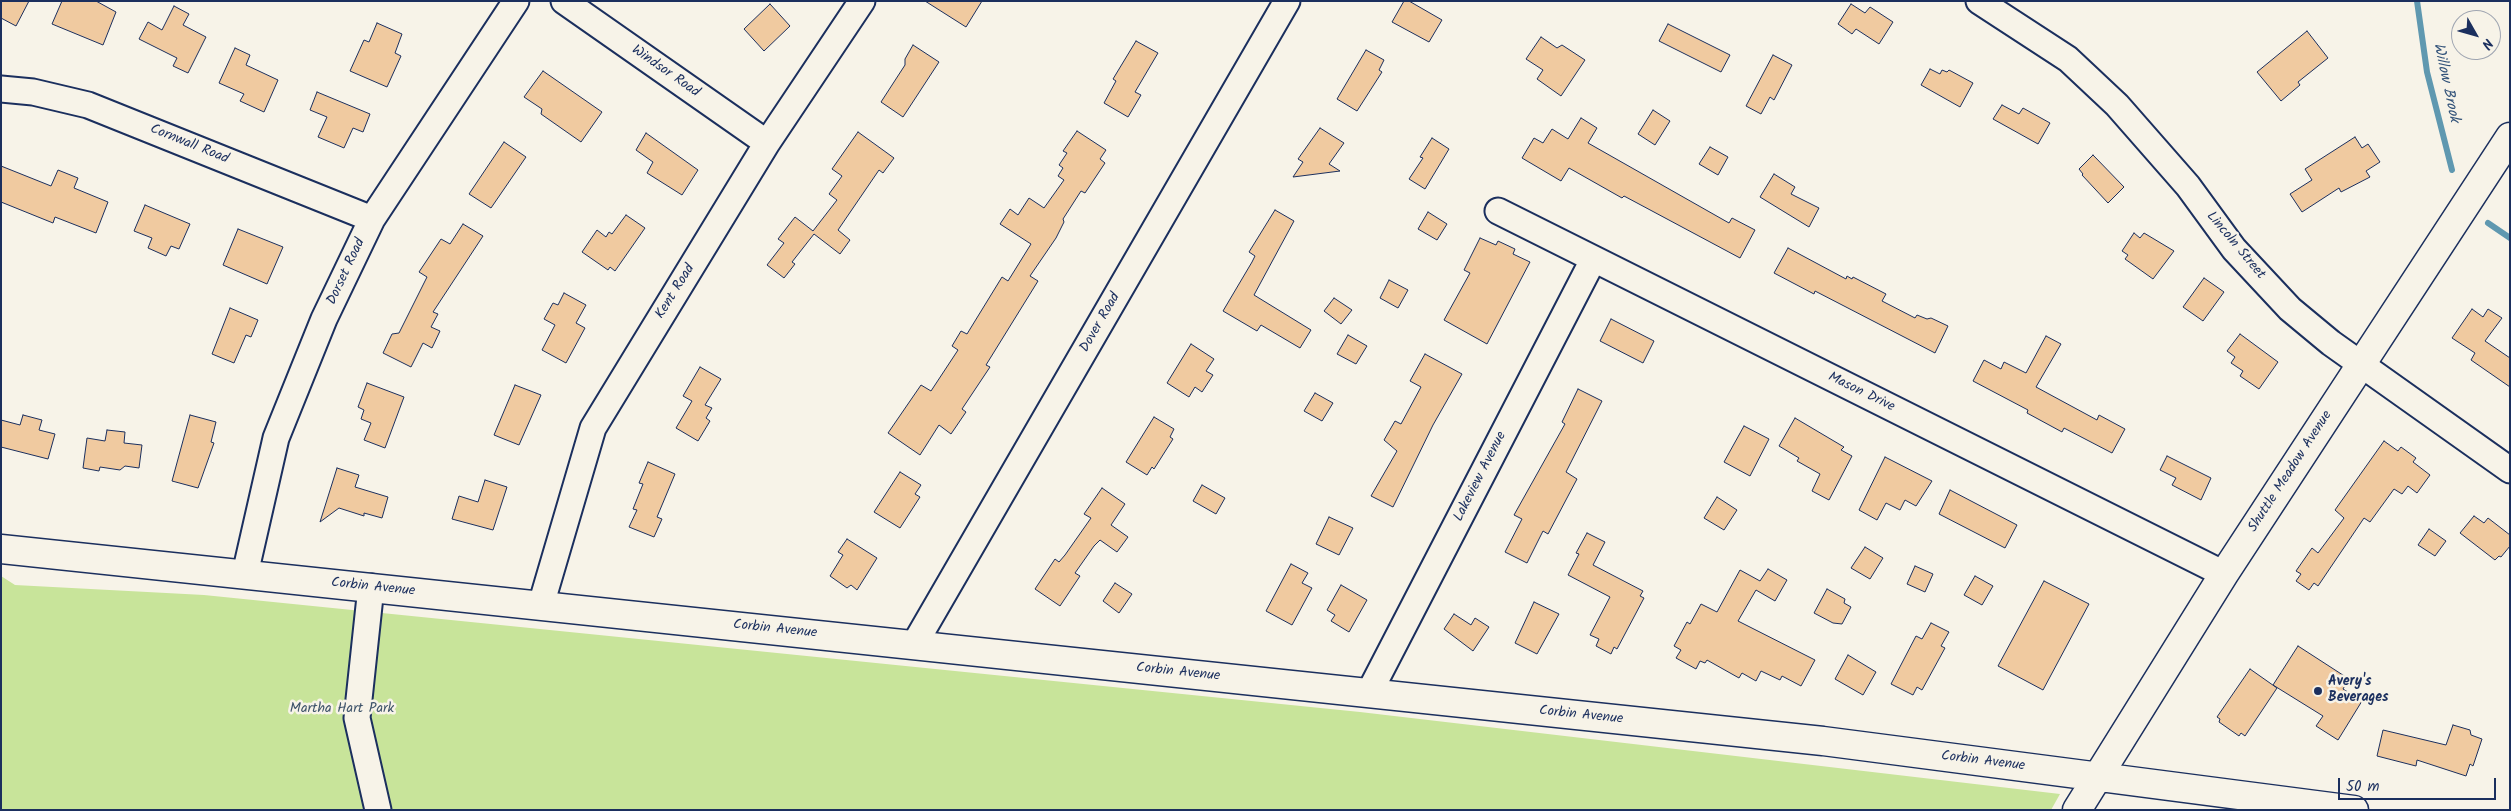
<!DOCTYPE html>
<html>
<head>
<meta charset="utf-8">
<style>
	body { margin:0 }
	#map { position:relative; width:2511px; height:811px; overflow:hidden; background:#f7f3e8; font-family:Kalam,sans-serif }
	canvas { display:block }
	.frame { position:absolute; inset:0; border:2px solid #1b2f5e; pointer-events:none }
	.north { position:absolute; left:2451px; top:10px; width:50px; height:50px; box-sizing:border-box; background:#f7f3e8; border:1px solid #9fa5b1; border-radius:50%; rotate:128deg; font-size:14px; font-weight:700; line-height:20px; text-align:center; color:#1b2f5e }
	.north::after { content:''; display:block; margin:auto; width:18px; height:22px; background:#1b2f5e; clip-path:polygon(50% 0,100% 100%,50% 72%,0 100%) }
	.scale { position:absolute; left:2338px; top:778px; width:158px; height:22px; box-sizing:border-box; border:2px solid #1b2f5e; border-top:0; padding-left:6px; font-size:15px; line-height:18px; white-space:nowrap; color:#1b2f5e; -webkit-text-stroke:4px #f7f3e8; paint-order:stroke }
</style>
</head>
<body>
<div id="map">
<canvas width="2511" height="811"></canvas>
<div class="frame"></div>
<div class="north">N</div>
<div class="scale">50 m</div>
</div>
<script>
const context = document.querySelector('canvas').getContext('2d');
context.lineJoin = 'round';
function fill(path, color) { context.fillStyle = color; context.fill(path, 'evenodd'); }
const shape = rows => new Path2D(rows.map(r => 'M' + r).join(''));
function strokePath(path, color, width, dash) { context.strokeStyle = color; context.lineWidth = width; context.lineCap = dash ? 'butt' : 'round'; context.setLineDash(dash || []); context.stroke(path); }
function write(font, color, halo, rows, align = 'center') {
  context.font = font + ' Kalam,sans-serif'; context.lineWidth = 5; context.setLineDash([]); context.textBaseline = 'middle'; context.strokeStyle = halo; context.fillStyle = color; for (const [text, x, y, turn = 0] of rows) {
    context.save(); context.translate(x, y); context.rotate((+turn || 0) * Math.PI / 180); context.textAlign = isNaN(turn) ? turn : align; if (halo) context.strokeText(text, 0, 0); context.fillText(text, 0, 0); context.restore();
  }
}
fill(shape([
	[1,576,15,585,204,595,1360,712,2060,794,2051,810,1,810]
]), '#c8e49a');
strokePath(shape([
	[2417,1,2427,72,2452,170],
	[2488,223,2510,238]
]), '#5f98b0', 6);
const building = shape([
	[1,1,29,1,16,26,1,18,1,1],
	[62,1,96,1,116,12,103,45,52,24,62,1],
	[925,1,982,1,966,27,925,1],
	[1404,1,1409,1,1442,20,1429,42,1392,22,1404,1],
	[770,4,790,26,764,51,744,29,770,4],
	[1851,4,1865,13,1870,7,1893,22,1879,44,1856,29,1852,34,1838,24,1851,4],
	[174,6,189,14,183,25,206,37,188,73,173,66,177,58,139,39,148,22,162,30,174,6],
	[377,23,402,34,395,53,401,56,387,87,350,71,364,40,369,42,377,23],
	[1668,24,1730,55,1721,72,1659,41,1668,24],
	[2307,31,2328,58,2298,82,2300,85,2281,101,2257,72,2307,31],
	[1541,37,1557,48,1562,45,1585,60,1561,96,1537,79,1543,70,1526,59,1541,37],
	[1136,41,1158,53,1135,92,1141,95,1128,117,1104,103,1116,81,1113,79,1136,41],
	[913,45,939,62,903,117,881,102,905,65,905,59,913,45],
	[235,48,250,55,246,65,278,80,264,112,240,101,244,94,219,83,235,48],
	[1366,50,1384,60,1379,70,1382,72,1357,111,1337,99,1366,50],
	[1773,55,1792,65,1774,100,1770,97,1761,114,1746,106,1773,55],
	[1930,69,1940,74,1942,70,1947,72,1949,70,1973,83,1960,107,1921,85,1930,69],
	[543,71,602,112,581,142,541,114,542,109,524,97,543,71],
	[317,92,370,114,363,132,353,128,344,148,318,137,327,117,310,110,317,92],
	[2002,105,2019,114,2023,108,2050,123,2038,144,1993,119,2002,105],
	[1653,110,1670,121,1655,145,1638,134,1653,110],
	[1581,118,1597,128,1588,143,1729,223,1732,218,1755,230,1740,258,1624,196,1622,198,1569,168,1561,181,1522,158,1534,138,1543,143,1552,129,1568,139,1581,118],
	[1320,128,1344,143,1329,164,1340,171,1293,177,1303,162,1298,159,1320,128],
	[1077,131,1106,150,1100,159,1105,163,1085,193,1081,191,1063,219,1064,222,1056,238,1030,276,1038,281,986,365,990,367,962,409,966,412,951,434,939,425,920,455,888,433,921,385,931,391,958,350,952,346,961,331,967,334,1002,277,1008,281,1031,244,1000,224,1010,209,1018,215,1029,198,1044,208,1064,180,1058,176,1063,168,1059,165,1067,153,1063,151,1077,131],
	[858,132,894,158,883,173,879,170,838,230,850,240,840,254,814,234,792,262,795,264,784,278,767,265,784,243,778,239,795,217,813,231,837,200,829,194,842,176,832,169,858,132],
	[646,133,698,170,682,195,647,173,653,162,636,150,646,133],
	[2355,137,2362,148,2368,144,2380,162,2366,171,2370,177,2341,192,2339,188,2302,212,2290,194,2312,180,2305,169,2355,137],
	[1432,138,1449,149,1425,189,1409,179,1423,158,1420,157,1432,138],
	[504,142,526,157,491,208,469,194,504,142],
	[1710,147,1728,157,1718,175,1699,164,1710,147],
	[2093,155,2124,187,2108,203,2082,175,2083,174,2079,169,2093,155],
	[1,166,51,186,58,170,78,178,74,188,108,202,96,233,55,217,53,223,1,202,1,166],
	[1774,174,1795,187,1791,194,1819,208,1809,227,1760,197,1774,174],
	[145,205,190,224,179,249,171,246,166,256,148,248,152,238,134,231,145,205],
	[1275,210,1294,221,1254,295,1311,330,1300,348,1261,325,1257,331,1223,311,1252,262,1255,256,1249,252,1275,210],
	[1428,212,1447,224,1437,240,1418,229,1428,212],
	[626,215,645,228,615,271,610,267,608,270,582,252,597,230,606,237,609,232,612,234,626,215],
	[463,224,483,236,433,312,438,314,431,327,440,331,432,348,423,343,411,367,383,353,392,334,399,333,427,277,419,272,441,239,450,244,463,224],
	[238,229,283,247,267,284,223,265,238,229],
	[2134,233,2140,238,2144,233,2174,251,2153,279,2125,259,2128,255,2122,251,2134,233],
	[1480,238,1496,245,1498,241,1515,249,1513,254,1530,262,1487,344,1444,320,1470,273,1464,270,1480,238],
	[1788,248,1846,279,1847,276,1852,279,1853,277,1886,294,1882,301,1915,318,1917,315,1927,319,1931,318,1948,326,1935,353,1815,291,1814,294,1774,273,1788,248],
	[2204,278,2224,292,2203,321,2183,307,2204,278],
	[1389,280,1408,290,1398,308,1380,298,1389,280],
	[564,293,586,305,576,323,585,328,566,363,542,350,555,325,544,319,553,303,558,305,564,293],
	[1334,298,1352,310,1341,324,1324,311,1334,298],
	[230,308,258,320,251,337,246,335,234,363,212,354,230,308],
	[2472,309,2483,317,2488,309,2502,318,2485,341,2510,358,2510,387,2471,360,2475,353,2452,338,2472,309],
	[1611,319,1654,341,1643,363,1600,341,1611,319],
	[2240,334,2278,362,2259,389,2240,376,2243,371,2231,363,2235,357,2227,351,2240,334],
	[1348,335,1367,346,1356,364,1337,354,1348,335],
	[2046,336,2061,344,2036,387,2097,420,2099,415,2125,429,2112,453,2064,428,2062,432,2027,413,2028,410,1973,381,1984,360,2001,369,2004,362,2026,373,2046,336],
	[1191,344,1214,359,1206,371,1213,375,1202,392,1195,387,1189,397,1167,383,1191,344],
	[1425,354,1462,374,1433,425,1393,507,1371,496,1397,451,1384,440,1395,421,1401,424,1421,387,1410,381,1425,354],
	[700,367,721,379,705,405,712,408,706,418,710,421,698,441,676,428,692,401,683,396,700,367],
	[367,383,404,397,385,448,364,440,371,423,361,419,364,410,358,407,367,383],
	[515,385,541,395,519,445,494,435,515,385],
	[1578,389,1602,401,1566,472,1577,479,1548,534,1543,531,1527,563,1505,552,1522,519,1514,515,1565,424,1562,422,1578,389],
	[1315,393,1333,403,1322,421,1304,411,1315,393],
	[23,415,42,420,39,430,55,434,48,459,1,447,1,420,20,425,23,415],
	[190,415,216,422,211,442,214,443,198,488,172,481,190,415],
	[1154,417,1174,429,1170,437,1173,439,1154,469,1152,467,1147,475,1126,462,1154,417],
	[1795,418,1844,447,1841,450,1852,456,1829,500,1812,491,1820,474,1797,461,1799,458,1779,446,1795,418],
	[1744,426,1769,439,1750,476,1724,462,1744,426],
	[107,430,125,432,124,443,142,445,139,468,125,466,120,470,100,467,99,471,83,468,87,438,105,441,107,430],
	[2384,441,2398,451,2401,447,2416,458,2413,462,2430,475,2417,493,2408,486,2402,494,2394,489,2370,522,2364,518,2318,586,2314,583,2309,590,2296,581,2301,574,2296,571,2312,548,2318,553,2344,518,2335,510,2384,441],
	[2167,456,2211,478,2201,500,2172,485,2176,478,2160,470,2167,456],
	[1885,457,1932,481,1916,506,1905,500,1900,510,1886,503,1877,520,1859,510,1885,457],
	[648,462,675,474,657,517,662,519,654,537,629,527,637,510,633,509,643,484,639,483,648,462],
	[337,468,359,475,355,487,388,497,382,518,364,513,364,516,339,508,320,522,337,468],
	[900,472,921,485,915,494,920,497,900,528,874,512,900,472],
	[485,480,507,487,493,530,452,519,459,496,478,502,485,480],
	[1202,485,1225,498,1216,514,1193,501,1202,485],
	[1102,488,1125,504,1111,525,1128,537,1117,552,1100,540,1094,546,1075,573,1080,576,1060,606,1035,589,1055,559,1059,562,1065,555,1091,518,1084,514,1102,488],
	[1950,490,2017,525,2005,548,1939,514,1950,490],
	[1717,497,1737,510,1724,530,1704,518,1717,497],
	[2474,516,2484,523,2488,518,2510,535,2510,546,2501,557,2499,556,2495,560,2460,533,2474,516],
	[1329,517,1353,528,1339,555,1316,544,1329,517],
	[2429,529,2446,541,2435,556,2418,545,2429,529],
	[1587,533,1605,542,1593,565,1643,591,1640,596,1644,598,1617,649,1614,647,1611,654,1596,646,1599,639,1590,635,1610,597,1568,575,1579,554,1576,553,1587,533],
	[847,539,877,558,857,590,851,585,847,588,830,576,843,555,838,552,847,539],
	[1865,547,1883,558,1870,579,1851,568,1865,547],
	[1291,564,1308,573,1302,583,1312,588,1292,625,1266,611,1291,564],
	[1915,566,1933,574,1925,592,1907,584,1915,566],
	[1768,569,1787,580,1775,601,1756,590,1738,621,1815,660,1801,686,1782,676,1780,680,1761,671,1756,681,1742,673,1739,678,1707,660,1705,663,1700,661,1696,669,1676,658,1681,650,1674,646,1687,622,1690,624,1701,604,1717,612,1740,570,1760,581,1768,569],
	[1975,576,1993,586,1982,605,1964,595,1975,576],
	[2044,581,2089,604,2043,690,1998,666,2044,581],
	[1115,583,1132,594,1119,613,1103,601,1115,583],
	[1341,585,1367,600,1349,632,1331,621,1335,615,1327,610,1341,585],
	[1827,589,1845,599,1844,603,1851,607,1842,624,1833,623,1814,613,1827,589],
	[1534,602,1559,614,1537,654,1515,643,1534,602],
	[1454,614,1471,625,1475,618,1489,627,1473,651,1444,629,1454,614],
	[1931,623,1949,632,1941,646,1945,648,1922,690,1917,687,1913,695,1891,684,1916,636,1922,639,1931,623],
	[2298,646,2349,679,2343,689,2362,701,2338,740,2316,726,2323,716,2273,685,2298,646],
	[1848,655,1876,672,1863,695,1835,679,1848,655],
	[2250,669,2277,688,2245,736,2241,733,2239,736,2219,722,2220,719,2217,717,2250,669],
	[2453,725,2470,730,2471,735,2482,739,2473,766,2470,764,2466,776,2417,760,2416,766,2377,756,2383,730,2446,745,2453,725]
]);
fill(building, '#f0caa0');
strokePath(building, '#1b2f5e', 1);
const street = shape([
	[564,1,767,143],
	[1979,1,2068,59,2117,105,2188,186,2234,249,2290,309,2331,343,2510,470],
	[1,89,33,92,88,105,372,219],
	[1498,211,2224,574],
	[245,574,276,438,324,319,372,219,516,1],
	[371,587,357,718,378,810],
	[541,605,593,428,767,143,862,1],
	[914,645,1287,1],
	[1369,693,1593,260]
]);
const secondary = shape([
	[1,549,1823,741,2354,810],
	[2077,810,2224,574,2510,137]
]);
strokePath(street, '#1b2f5e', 29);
strokePath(secondary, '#1b2f5e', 31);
strokePath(street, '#f7f3e8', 25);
strokePath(secondary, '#f7f3e8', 28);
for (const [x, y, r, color] of [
	[2318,691,5,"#1b2f5e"]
]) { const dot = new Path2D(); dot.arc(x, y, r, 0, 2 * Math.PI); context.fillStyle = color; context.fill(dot); strokePath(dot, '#f7f3e8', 2); }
write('14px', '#1b2f5e', '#f7f3e8', [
	["Windsor Road",665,72,35],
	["Cornwall Road",189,145,22],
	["Lincoln Street",2235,246,50],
	["Dorset Road",347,272,-65],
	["Kent Road",676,292,-58],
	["Dover Road",1101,323,-60],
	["Mason Drive",1861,393,26],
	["Shuttle Meadow Avenue",2291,472,-57],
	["Lakeview Avenue",1481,477,-63],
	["Corbin Avenue",373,588,6],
	["Corbin Avenue",775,630,6],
	["Corbin Avenue",1178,673,6],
	["Corbin Avenue",1581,716,6],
	["Corbin Avenue",1983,762,7]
]);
write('bold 14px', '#1b2f5e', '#f7f3e8', [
	["Avery's",2328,683],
	["Beverages",2328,699]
], 'left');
write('14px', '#3e536a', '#f7f3e8', [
	["Martha Hart Park",342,710]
]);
write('italic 15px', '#325279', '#f7f3e8', [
	["Willow Brook",2445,83,78]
]);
</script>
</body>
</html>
